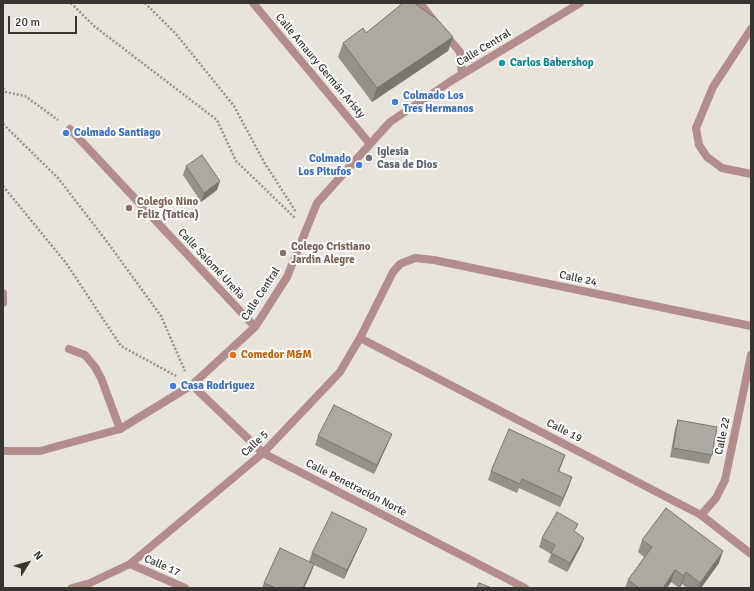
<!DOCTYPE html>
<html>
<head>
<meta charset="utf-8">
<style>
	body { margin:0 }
	#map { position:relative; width:754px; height:591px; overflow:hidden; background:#e8e4db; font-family:Signika,sans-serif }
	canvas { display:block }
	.frame { position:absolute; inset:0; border:4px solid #373532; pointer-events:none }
	.north { position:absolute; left:8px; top:543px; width:40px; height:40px; -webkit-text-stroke:3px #fff; paint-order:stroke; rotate:53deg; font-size:11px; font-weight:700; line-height:16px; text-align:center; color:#373532 }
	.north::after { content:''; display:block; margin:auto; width:14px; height:18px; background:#373532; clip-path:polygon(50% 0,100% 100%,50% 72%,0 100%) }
	.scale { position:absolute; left:8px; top:16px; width:69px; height:18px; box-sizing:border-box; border:2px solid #373532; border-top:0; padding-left:5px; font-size:12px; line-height:14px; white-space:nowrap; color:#373532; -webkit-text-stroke:3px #fff; paint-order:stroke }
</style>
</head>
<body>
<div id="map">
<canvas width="754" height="591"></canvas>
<div class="frame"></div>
<div class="north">N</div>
<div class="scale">20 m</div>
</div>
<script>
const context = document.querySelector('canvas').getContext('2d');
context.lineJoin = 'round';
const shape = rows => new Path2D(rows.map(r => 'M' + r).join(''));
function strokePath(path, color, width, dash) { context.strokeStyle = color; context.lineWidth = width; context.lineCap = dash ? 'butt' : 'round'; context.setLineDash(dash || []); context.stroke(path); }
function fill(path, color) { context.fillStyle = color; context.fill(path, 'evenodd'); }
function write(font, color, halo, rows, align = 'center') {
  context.font = font + ' Signika,sans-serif'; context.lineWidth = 4; context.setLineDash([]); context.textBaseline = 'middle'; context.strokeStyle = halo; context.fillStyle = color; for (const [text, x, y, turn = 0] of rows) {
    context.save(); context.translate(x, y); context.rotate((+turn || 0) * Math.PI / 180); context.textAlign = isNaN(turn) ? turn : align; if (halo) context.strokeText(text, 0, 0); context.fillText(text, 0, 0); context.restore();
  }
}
strokePath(shape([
	[71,3,94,26,217,120,236,161,295,218],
	[145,3,176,34,234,106,264,162,296,212],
	[3,88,6,92,25,96,58,120],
	[3,124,58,178,108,243,161,316,185,371],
	[3,186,66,263,121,346,176,376]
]), '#95928c', 2.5, [2, 2]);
strokePath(shape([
	[69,349,85,355,95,367,101,378,120,429]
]), '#b38d8b', 8);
strokePath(shape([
	[253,3,370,144],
	[420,3,434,21],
	[751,29,713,87,696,128,699,145,707,157,722,168,751,174],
	[444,33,460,52,462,74],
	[70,129,255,327],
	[3,293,3,303],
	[360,338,701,515,751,554],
	[192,385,263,453,525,588],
	[3,451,40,451,120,429,192,385,255,327,287,277,317,203,390,122,451,81,580,3],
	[701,515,716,498,725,480,751,355],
	[130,564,185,588],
	[72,588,90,583,130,564,263,453,340,372,360,338,393,272,400,264,415,258,434,260,751,326]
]), '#b38d8b', 8);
fill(shape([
	[366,33,453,37,448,51,372,102,338,57,343,43],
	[186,166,220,181,217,190,201,202,183,175],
	[678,420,712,455,709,464,670,457,675,429],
	[318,436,388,443,374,474,315,445],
	[565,455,559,471,569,486,560,507,519,488,517,493,488,480,491,471],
	[575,532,581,546,567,572,548,562,551,554,539,547,542,538],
	[363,538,344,579,314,565,304,588,262,588,264,583,309,561,312,553],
	[642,540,719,563,701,588,687,588,682,584,680,588,679,588,671,582,667,588,625,588,628,580,644,557,638,552]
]), '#95918a');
fill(shape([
	[453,37,448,51,372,102,377,88],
	[220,181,217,190,201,202,204,193],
	[392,434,388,443,374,474,377,465],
	[565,455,562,464,555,480,558,471],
	[572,477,569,486,560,507,563,498],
	[367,529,363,538,344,579,347,570],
	[584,538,581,546,567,572,570,563],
	[723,551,719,563,701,588,698,588,700,583],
	[314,564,311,573,304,588,303,588],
	[675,570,671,582,667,588,663,588],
	[686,572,682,584,679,588,684,576]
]), '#797670');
const building = shape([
	[403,3,414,3,437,19,453,37,377,88,343,43,363,28,366,33,403,3],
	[202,155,220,181,204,193,186,166,202,155],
	[334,405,392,434,377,465,318,436,334,405],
	[678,420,717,427,712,455,673,448,678,420],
	[509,429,565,455,558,471,572,477,563,498,522,479,520,484,491,471,509,429],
	[666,508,723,551,700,583,686,572,684,576,675,570,663,588,637,588,638,587,628,580,652,547,642,540,666,508],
	[332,512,367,529,347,570,312,553,332,512],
	[557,512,578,524,574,531,584,538,570,563,551,553,555,545,542,538,557,512],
	[280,548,314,564,303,588,276,588,264,583,280,548],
	[479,583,492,588,477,588,479,583]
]);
fill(building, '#ada9a0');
strokePath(building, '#797670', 1);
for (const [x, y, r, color] of [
	[502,63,4,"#0f9aa8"],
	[395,102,4,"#3f7fe0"],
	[66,133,4,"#3f7fe0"],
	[369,158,4,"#6b7280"],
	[359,165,4,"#3f7fe0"],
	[129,208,4,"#8d6e63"],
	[283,253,4,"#8d6e63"],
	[233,355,4,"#e8710a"],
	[173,386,4,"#3f7fe0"]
]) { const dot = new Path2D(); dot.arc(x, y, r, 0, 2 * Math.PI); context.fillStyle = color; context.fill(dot); strokePath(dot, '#fff', 1.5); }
write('11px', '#373532', '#fff', [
	["Calle Central",484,48,-31],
	["Calle Amaury Germán Aristy",320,66,50],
	["Calle Salomé Ureña",211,264,47],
	["Calle 24",578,279,12],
	["Calle Central",261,294,-57],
	["Calle 19",564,431,27],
	["Calle 22",723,436,-78],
	["Calle 5",255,444,-43],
	["Calle Penetración Norte",356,488,27],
	["Calle 17",162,566,24]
]);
write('bold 11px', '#0d838f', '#fff', [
	["Carlos Babershop",510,63]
], 'left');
write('bold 11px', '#366cbe', '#fff', [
	["Colmado Los",403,96],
	["Tres Hermanos",403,109],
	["Colmado Santiago",74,133],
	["Colmado",351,159,"right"],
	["Los Pitufos",351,172,"right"],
	["Casa Rodriguez",181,386]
], 'left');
write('bold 11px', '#5b616d', '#fff', [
	["Iglesia",377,152],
	["Casa de Dios",377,165]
], 'left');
write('bold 11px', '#785e54', '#fff', [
	["Colegio Nino",137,202],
	["Feliz (Tatica)",137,215],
	["Colego Cristiano",291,247],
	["Jardin Alegre",291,260]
], 'left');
write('bold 11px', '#c56008', '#fff', [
	["Comedor M&M",241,355]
], 'left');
</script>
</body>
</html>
